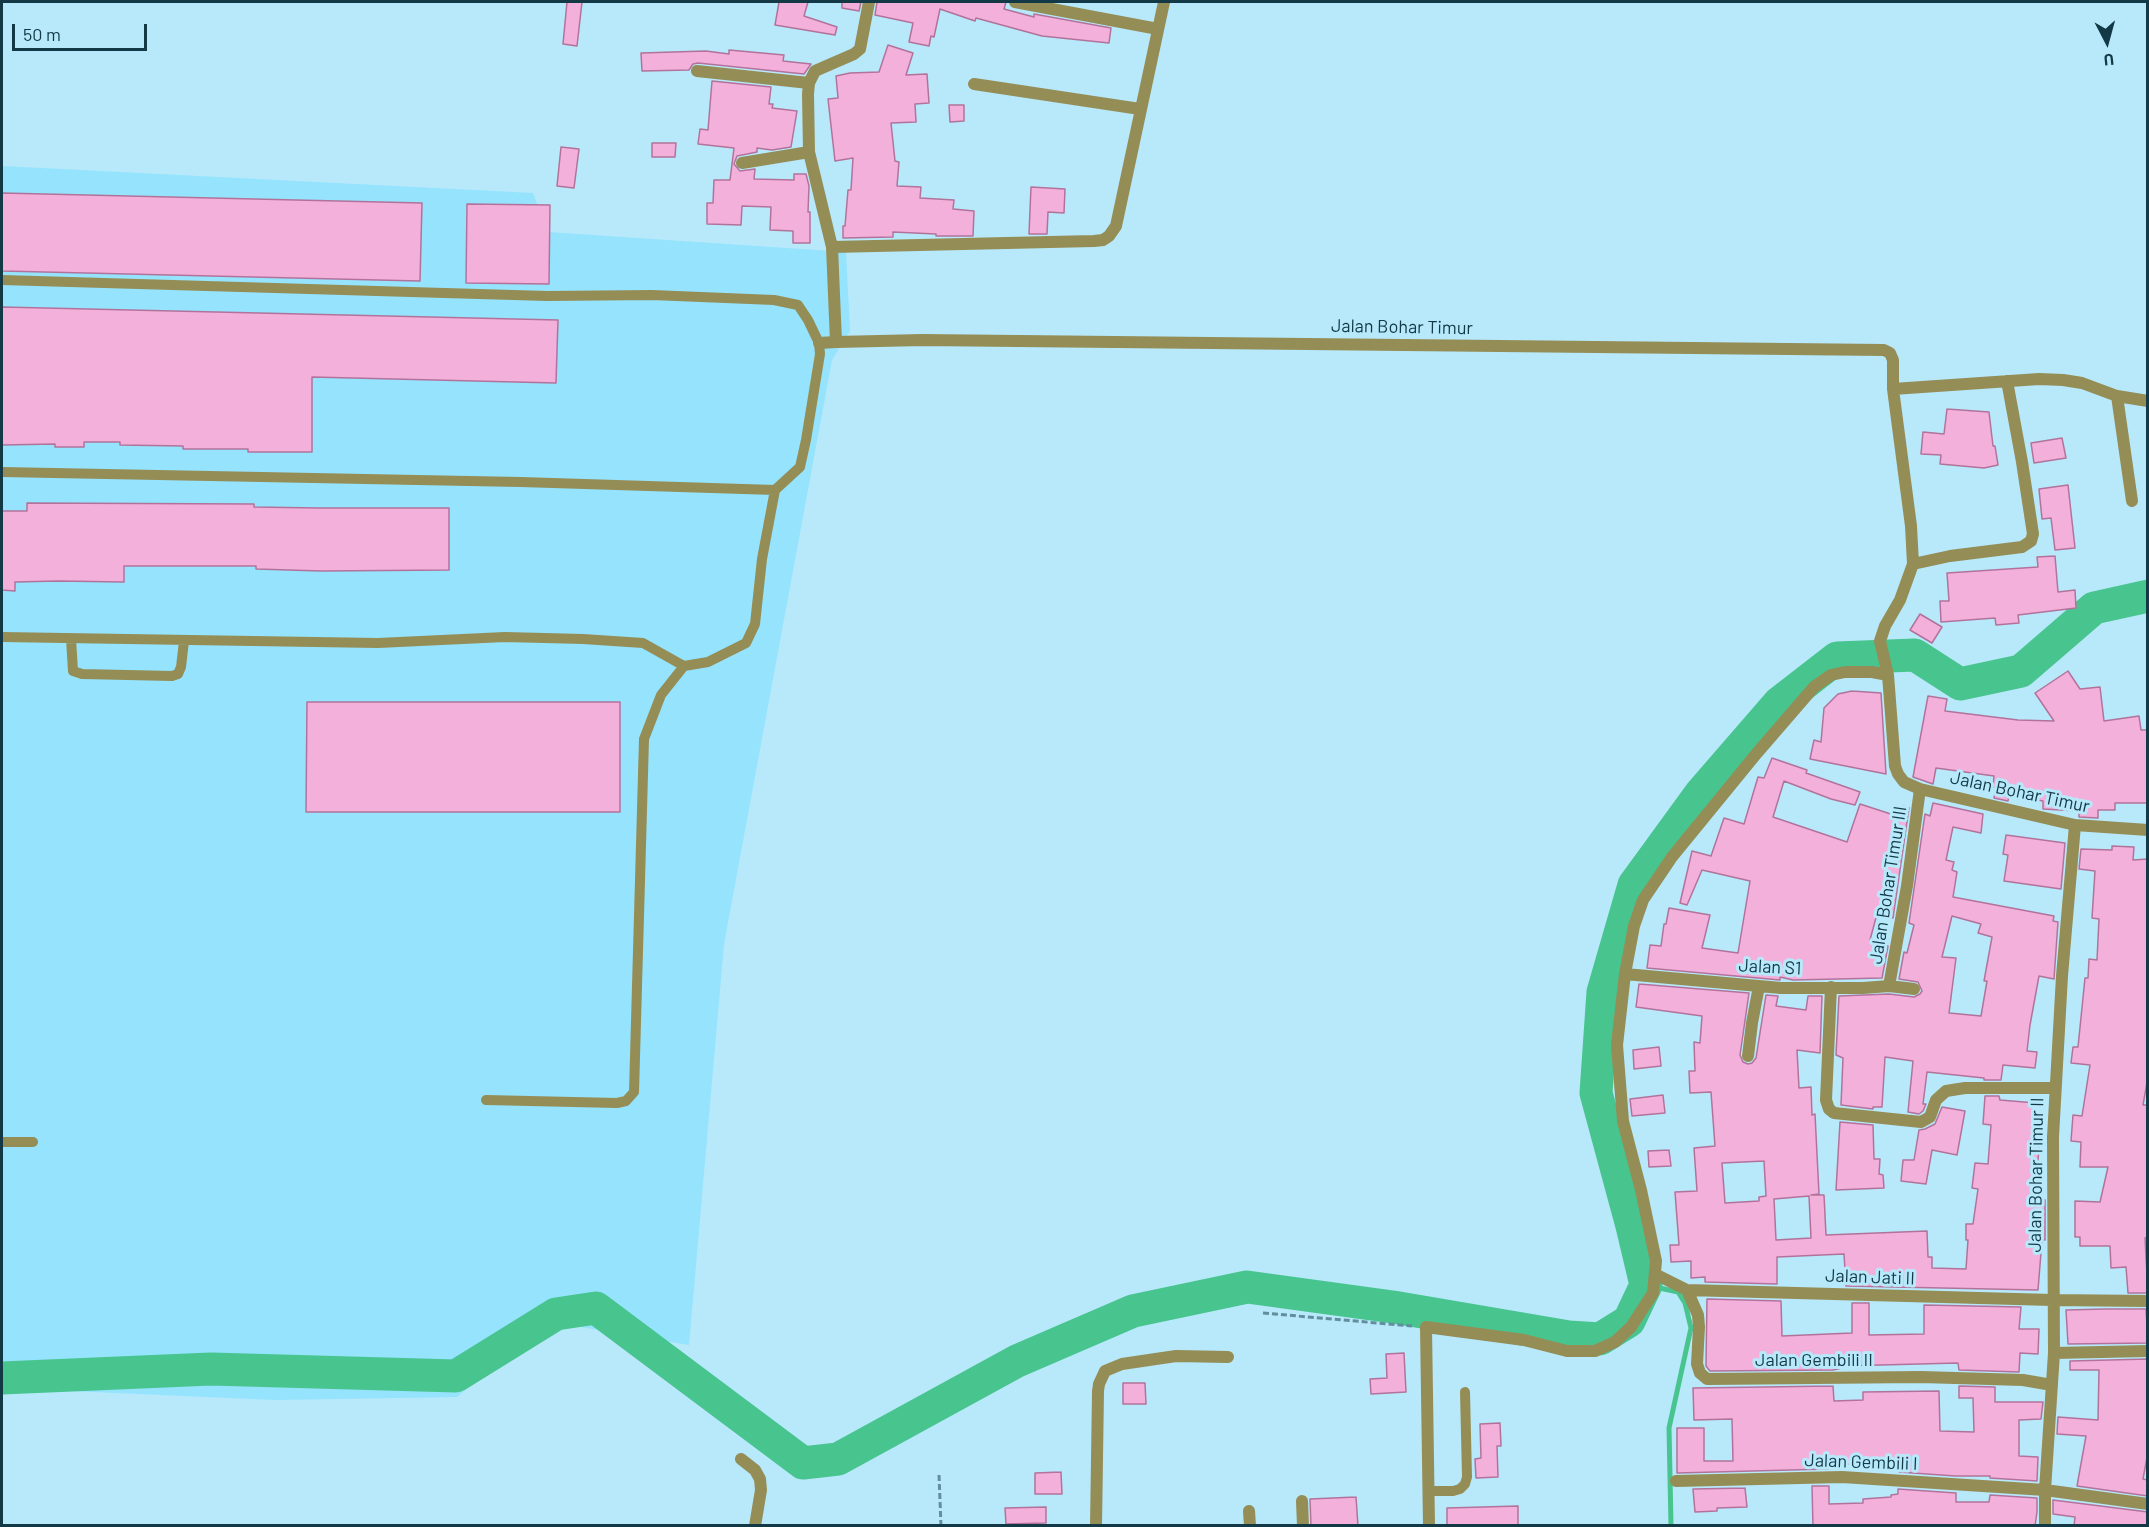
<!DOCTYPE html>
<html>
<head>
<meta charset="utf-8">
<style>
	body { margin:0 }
	#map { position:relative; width:2149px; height:1527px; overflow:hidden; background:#b7e9fb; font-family:Barlow,sans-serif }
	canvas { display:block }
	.frame { position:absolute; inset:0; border:3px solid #123945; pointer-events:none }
	.north { position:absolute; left:2077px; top:12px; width:60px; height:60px; -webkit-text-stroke:4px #b7e9fb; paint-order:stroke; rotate:174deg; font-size:16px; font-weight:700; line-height:24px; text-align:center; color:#123945 }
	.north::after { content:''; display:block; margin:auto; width:21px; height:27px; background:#123945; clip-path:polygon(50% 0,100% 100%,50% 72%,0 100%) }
	.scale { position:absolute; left:12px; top:24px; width:135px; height:27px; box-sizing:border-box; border:3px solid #123945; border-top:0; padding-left:8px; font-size:18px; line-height:21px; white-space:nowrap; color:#123945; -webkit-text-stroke:4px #b7e9fb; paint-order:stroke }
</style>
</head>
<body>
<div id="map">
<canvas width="2149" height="1527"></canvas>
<div class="frame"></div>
<div class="north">U</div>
<div class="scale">50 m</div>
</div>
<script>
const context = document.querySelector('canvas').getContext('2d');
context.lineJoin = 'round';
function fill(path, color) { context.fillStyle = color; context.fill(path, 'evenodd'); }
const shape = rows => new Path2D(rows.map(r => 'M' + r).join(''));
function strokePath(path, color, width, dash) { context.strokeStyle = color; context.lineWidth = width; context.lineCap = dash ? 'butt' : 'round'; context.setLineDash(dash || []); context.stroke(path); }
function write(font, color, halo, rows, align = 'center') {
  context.font = font + ' Barlow,sans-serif'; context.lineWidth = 6; context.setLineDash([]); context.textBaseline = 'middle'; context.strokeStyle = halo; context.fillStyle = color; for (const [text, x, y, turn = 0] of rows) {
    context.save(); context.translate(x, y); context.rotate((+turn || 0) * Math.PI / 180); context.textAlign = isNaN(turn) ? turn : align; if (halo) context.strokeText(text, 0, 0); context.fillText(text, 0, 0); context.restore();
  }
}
fill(shape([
	[2,166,533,193,548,232,846,252,850,331,832,360,724,944,689,1345,544,1321,457,1397,275,1400,2,1388]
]), '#95e3fd');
strokePath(shape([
	[1646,1285,1678,1292,1685,1303,1691,1328,1669,1428,1671,1526]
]), '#48c48e', 5);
strokePath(shape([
	[2,1378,211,1369,456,1376,556,1314,596,1308,803,1463,838,1459,1017,1361,1133,1311,1247,1287,1393,1307,1569,1337,1600,1339,1629,1321,1646,1285,1632,1226,1596,1093,1603,992,1634,885,1701,793,1779,703,1837,658,1915,655,1960,684,2021,671,2094,608,2148,596]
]), '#48c48e', 33);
const building = shape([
	[567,2,582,2,577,46,563,44,567,2],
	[779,2,808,2,804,16,837,27,835,35,775,25,779,2],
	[842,2,861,2,859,11,842,8,842,2],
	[877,2,1006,2,1004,9,1034,17,1034,14,1111,28,1109,43,1042,36,976,18,975,21,940,9,934,37,931,36,929,46,909,42,913,23,875,15,877,2],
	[888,45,913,53,906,75,927,74,929,103,915,104,916,122,891,123,895,161,899,162,897,186,921,187,920,198,954,200,953,209,974,211,973,236,936,236,936,234,893,232,893,237,843,238,843,226,845,226,848,190,851,190,853,158,835,161,828,99,838,98,836,76,850,73,879,72,888,45],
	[729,50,784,55,783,61,811,64,804,74,698,63,693,64,689,70,642,71,641,53,706,51,729,54,729,50],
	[712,81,771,87,769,104,773,104,772,108,797,111,791,147,772,150,757,148,757,152,737,156,734,164,740,171,755,169,754,179,794,180,794,174,806,174,809,186,808,212,810,212,810,243,793,243,793,231,770,230,771,207,742,206,741,225,707,224,707,203,713,203,714,180,730,180,734,148,698,144,700,129,708,130,712,81],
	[949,105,964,105,964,121,950,122,949,105],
	[652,143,676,143,675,157,652,157,652,143],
	[561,147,579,149,574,188,557,186,561,147],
	[1031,187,1065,189,1064,213,1048,212,1047,234,1029,234,1031,187],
	[2,193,422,203,420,281,2,271,2,193],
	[467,204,550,205,549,284,466,283,467,204],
	[2,307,558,320,556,383,312,377,312,452,248,452,248,449,183,449,183,446,120,445,120,442,84,442,84,447,55,447,55,444,2,445,2,307],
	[1947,409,1989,412,1993,446,1995,446,1998,465,1984,468,1940,464,1941,455,1921,454,1923,432,1944,434,1947,409],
	[2062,438,2066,458,2034,463,2031,443,2062,438],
	[2068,485,2075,548,2055,550,2051,518,2042,519,2039,489,2068,485],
	[27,503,254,504,254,507,319,508,449,508,449,570,321,571,256,569,256,566,124,566,124,582,58,581,15,582,15,591,2,590,2,511,27,511,27,503],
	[2055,556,2058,592,2075,590,2076,608,2018,615,2019,623,1996,625,1995,618,1941,622,1940,601,1949,601,1947,573,2038,567,2037,557,2055,556],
	[1920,614,1942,627,1932,643,1910,630,1920,614],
	[2068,671,2080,689,2100,687,2104,721,2139,716,2141,730,2148,730,2148,803,2115,803,2115,810,2098,810,2098,818,2079,817,2079,811,2043,809,2043,801,2009,795,2008,801,1994,798,1996,788,1993,787,1994,776,1936,768,1933,784,1913,777,1928,696,1947,699,1945,711,2018,720,2054,721,2035,693,2068,671],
	[1852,691,1881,693,1886,774,1810,759,1814,740,1821,742,1824,708,1838,694,1852,691],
	[307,702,620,702,620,812,306,812,307,702],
	[1772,758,1807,770,1806,773,1860,792,1855,805,1831,799,1784,781,1773,817,1847,842,1860,804,1900,817,1903,806,1909,808,1893,918,1877,914,1870,940,1888,946,1882,978,1793,980,1780,977,1780,980,1647,968,1650,945,1661,946,1664,924,1666,924,1669,908,1710,915,1702,948,1738,953,1750,881,1702,870,1687,905,1680,903,1692,851,1711,856,1724,818,1744,824,1758,777,1764,778,1772,758],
	[1933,803,1983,814,1981,833,1953,827,1946,860,1954,862,1952,870,1957,872,1953,897,2054,916,2053,921,2058,922,2054,979,2039,976,2030,1025,2027,1051,2037,1052,2035,1068,2003,1065,2001,1080,1984,1080,1984,1078,1927,1072,1923,1104,1926,1104,1923,1111,1919,1114,1908,1112,1913,1061,1885,1057,1882,1107,1873,1107,1873,1109,1841,1105,1843,1058,1836,1055,1839,996,1889,994,1914,997,1920,994,1922,991,1918,982,1899,979,1904,952,1907,953,1914,925,1909,923,1925,814,1930,816,1933,803],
	[1952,916,1981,924,1978,933,1992,937,1984,981,1987,981,1981,1016,1949,1013,1956,958,1942,957,1952,916],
	[2006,835,2065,843,2061,889,2004,881,2008,855,2003,854,2006,835],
	[2112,846,2134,847,2133,860,2148,859,2148,1077,2143,1105,2148,1105,2148,1237,2145,1238,2148,1293,2128,1293,2126,1267,2111,1268,2110,1246,2080,1246,2080,1237,2075,1237,2075,1201,2100,1202,2108,1167,2080,1167,2081,1142,2071,1141,2073,1115,2082,1116,2090,1065,2071,1063,2073,1047,2078,1047,2085,978,2088,978,2089,959,2097,960,2099,919,2092,918,2095,871,2079,869,2081,849,2112,850,2112,846],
	[1639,984,1749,993,1740,1055,1743,1062,1748,1064,1752,1063,1756,1058,1766,995,1778,996,1776,1006,1806,1010,1808,996,1822,996,1820,1053,1797,1050,1799,1088,1811,1087,1812,1115,1815,1114,1819,1194,1811,1195,1824,1195,1826,1235,1927,1231,1928,1257,1932,1257,1932,1268,1966,1269,1968,1240,1966,1240,1966,1224,1973,1224,1978,1189,1972,1188,1975,1163,1988,1164,1991,1125,1983,1124,1985,1096,1999,1096,2000,1100,2036,1103,2034,1130,2041,1130,2034,1199,2045,1200,2045,1240,2042,1240,2038,1290,1846,1286,1844,1254,1777,1257,1777,1284,1705,1282,1705,1277,1691,1278,1691,1261,1671,1262,1670,1245,1679,1245,1675,1192,1697,1191,1694,1148,1715,1146,1711,1092,1690,1093,1689,1071,1695,1071,1694,1042,1700,1043,1702,1016,1636,1007,1639,984],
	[1764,1161,1766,1196,1759,1197,1759,1201,1725,1203,1722,1163,1764,1161],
	[1809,1196,1811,1238,1776,1240,1774,1199,1809,1196],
	[1659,1047,1661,1066,1634,1069,1633,1050,1659,1047],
	[1663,1095,1665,1113,1632,1116,1630,1099,1663,1095],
	[1942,1107,1965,1111,1957,1155,1932,1150,1926,1184,1901,1181,1903,1160,1914,1160,1919,1130,1925,1129,1935,1124,1942,1107],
	[1840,1122,1873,1125,1874,1159,1880,1159,1879,1174,1883,1175,1884,1188,1836,1190,1840,1122],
	[1669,1150,1671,1166,1649,1167,1648,1151,1669,1150],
	[1707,1299,1781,1301,1782,1336,1852,1333,1852,1303,1869,1303,1869,1335,1924,1334,1924,1305,2021,1307,2019,1329,2039,1329,2038,1354,2020,1353,2019,1372,1959,1370,1958,1363,1842,1366,1842,1368,1833,1370,1710,1371,1706,1366,1707,1299],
	[2105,1309,2146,1309,2148,1343,2068,1344,2066,1310,2105,1309],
	[1404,1353,1406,1392,1371,1394,1370,1379,1387,1378,1386,1354,1404,1353],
	[2148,1359,2148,1452,2143,1479,2148,1480,2148,1496,2077,1486,2086,1436,2057,1434,2058,1417,2098,1420,2099,1370,2070,1370,2070,1361,2148,1359],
	[1123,1383,1145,1383,1146,1404,1123,1404,1123,1383],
	[1833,1386,1834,1401,1863,1400,1863,1392,1939,1391,1940,1431,1974,1432,1973,1398,1959,1398,1959,1386,1995,1387,1995,1402,2043,1402,2041,1419,2019,1420,2019,1456,2038,1457,2037,1481,1990,1478,1990,1476,1955,1476,1899,1472,1899,1465,1830,1464,1828,1465,1828,1469,1677,1473,1677,1428,1704,1428,1704,1461,1733,1461,1732,1419,1694,1420,1693,1388,1833,1386],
	[1500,1423,1501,1446,1497,1446,1498,1477,1476,1478,1475,1459,1481,1458,1480,1424,1500,1423],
	[1061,1472,1062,1494,1035,1494,1035,1473,1061,1472],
	[1812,1486,1829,1486,1829,1504,1863,1503,1863,1499,1891,1497,1891,1495,1898,1494,1898,1489,1956,1493,1956,1502,1989,1502,1990,1495,2037,1498,2037,1512,2035,1526,1813,1526,1812,1486],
	[1745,1488,1747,1507,1717,1508,1717,1511,1695,1512,1693,1489,1745,1488],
	[1356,1497,1358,1526,1311,1526,1310,1499,1356,1497],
	[2053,1500,2148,1512,2148,1526,2074,1526,2075,1517,2053,1514,2053,1500],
	[1518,1506,1518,1526,1447,1526,1447,1508,1518,1506],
	[1046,1507,1046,1523,1006,1524,1005,1508,1046,1507]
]);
fill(building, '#f3b0da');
strokePath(building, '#b2739b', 1.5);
strokePath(shape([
	[1263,1313,1412,1326],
	[939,1475,941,1526]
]), '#628e9d', 3, [6, 3]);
strokePath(shape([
	[2,280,547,296,652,295,774,300,798,305,808,320,819,343,820,354,806,440,800,467,775,490,762,559,755,624,746,643,708,662,684,666,661,695,644,739,634,1092,626,1101,617,1103,486,1100],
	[2,472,521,482,775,490],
	[2,637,378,643,505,637,583,639,643,643,684,666],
	[71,639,73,671,82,674,172,676,178,674,181,667,184,641],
	[2,1142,33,1142],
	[1428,1491,1453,1491,1460,1489,1465,1484,1467,1477,1465,1392]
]), '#958d56', 10);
strokePath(shape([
	[819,343,836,342]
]), '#958d56', 12);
strokePath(shape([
	[869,2,860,49,854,54,815,71,809,83,808,94,809,152,832,247,836,342,922,340,1884,350,1890,353,1893,360,1893,389,1911,526,1913,564,1900,600,1885,626,1880,641,1888,675,1895,766,1898,774,1904,782,1920,789,2075,825,2148,830],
	[1015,2,1158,29],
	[697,71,809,83],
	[974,84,1140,109],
	[742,163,809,152],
	[832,247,1094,241,1103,240,1109,236,1116,226,1164,2],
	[1893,389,2039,379,2063,380,2082,383,2117,396,2148,401],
	[2117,396,2132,501],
	[1913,564,1950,556,2022,547,2031,541,2033,534,2022,462,2007,381],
	[1625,974,1781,988,1863,988,1889,986,1914,989],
	[1889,986,1907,886,1920,789],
	[1831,987,1826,1100,1829,1109,1834,1113,1921,1122,1930,1117,1936,1100,1946,1091,1965,1088,2055,1088],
	[1748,1056,1752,1023,1759,986],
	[1655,1274,1687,1290,1698,1315,1699,1327,1697,1364,1700,1373,1707,1379,1921,1377,2023,1380,2052,1385],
	[1687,1290,2052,1300,2148,1301],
	[2054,1353,2148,1351],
	[741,1459,755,1470,760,1479,761,1490,755,1526],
	[1676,1481,1842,1477,2045,1490,2148,1504],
	[1302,1501,1303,1526],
	[1249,1511,1250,1526],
	[1096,1526,1098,1391,1099,1384,1105,1371,1122,1364,1176,1356,1228,1357],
	[1429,1526,1426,1327,1524,1340,1567,1351,1595,1351,1615,1342,1631,1327,1653,1293,1656,1261,1641,1190,1623,1121,1617,1045,1625,974,1634,926,1643,900,1672,857,1757,753,1814,687,1831,675,1845,672,1872,672,1888,675],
	[2045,1526,2045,1490,2054,1353,2053,1137,2062,976,2075,825]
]), '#958d56', 12);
write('18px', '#123945', '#b7e9fb', [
	["Jalan Bohar Timur",1402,327,1],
	["Jalan Bohar Timur",2020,792,12],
	["Jalan Bohar Timur III",1888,885,-81],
	["Jalan S1",1770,967,3],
	["Jalan Bohar Timur II",2036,1175,-89],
	["Jalan Jati II",1870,1277,2],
	["Jalan Gembili II",1814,1360],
	["Jalan Gembili I",1861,1462,2]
]);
</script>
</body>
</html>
